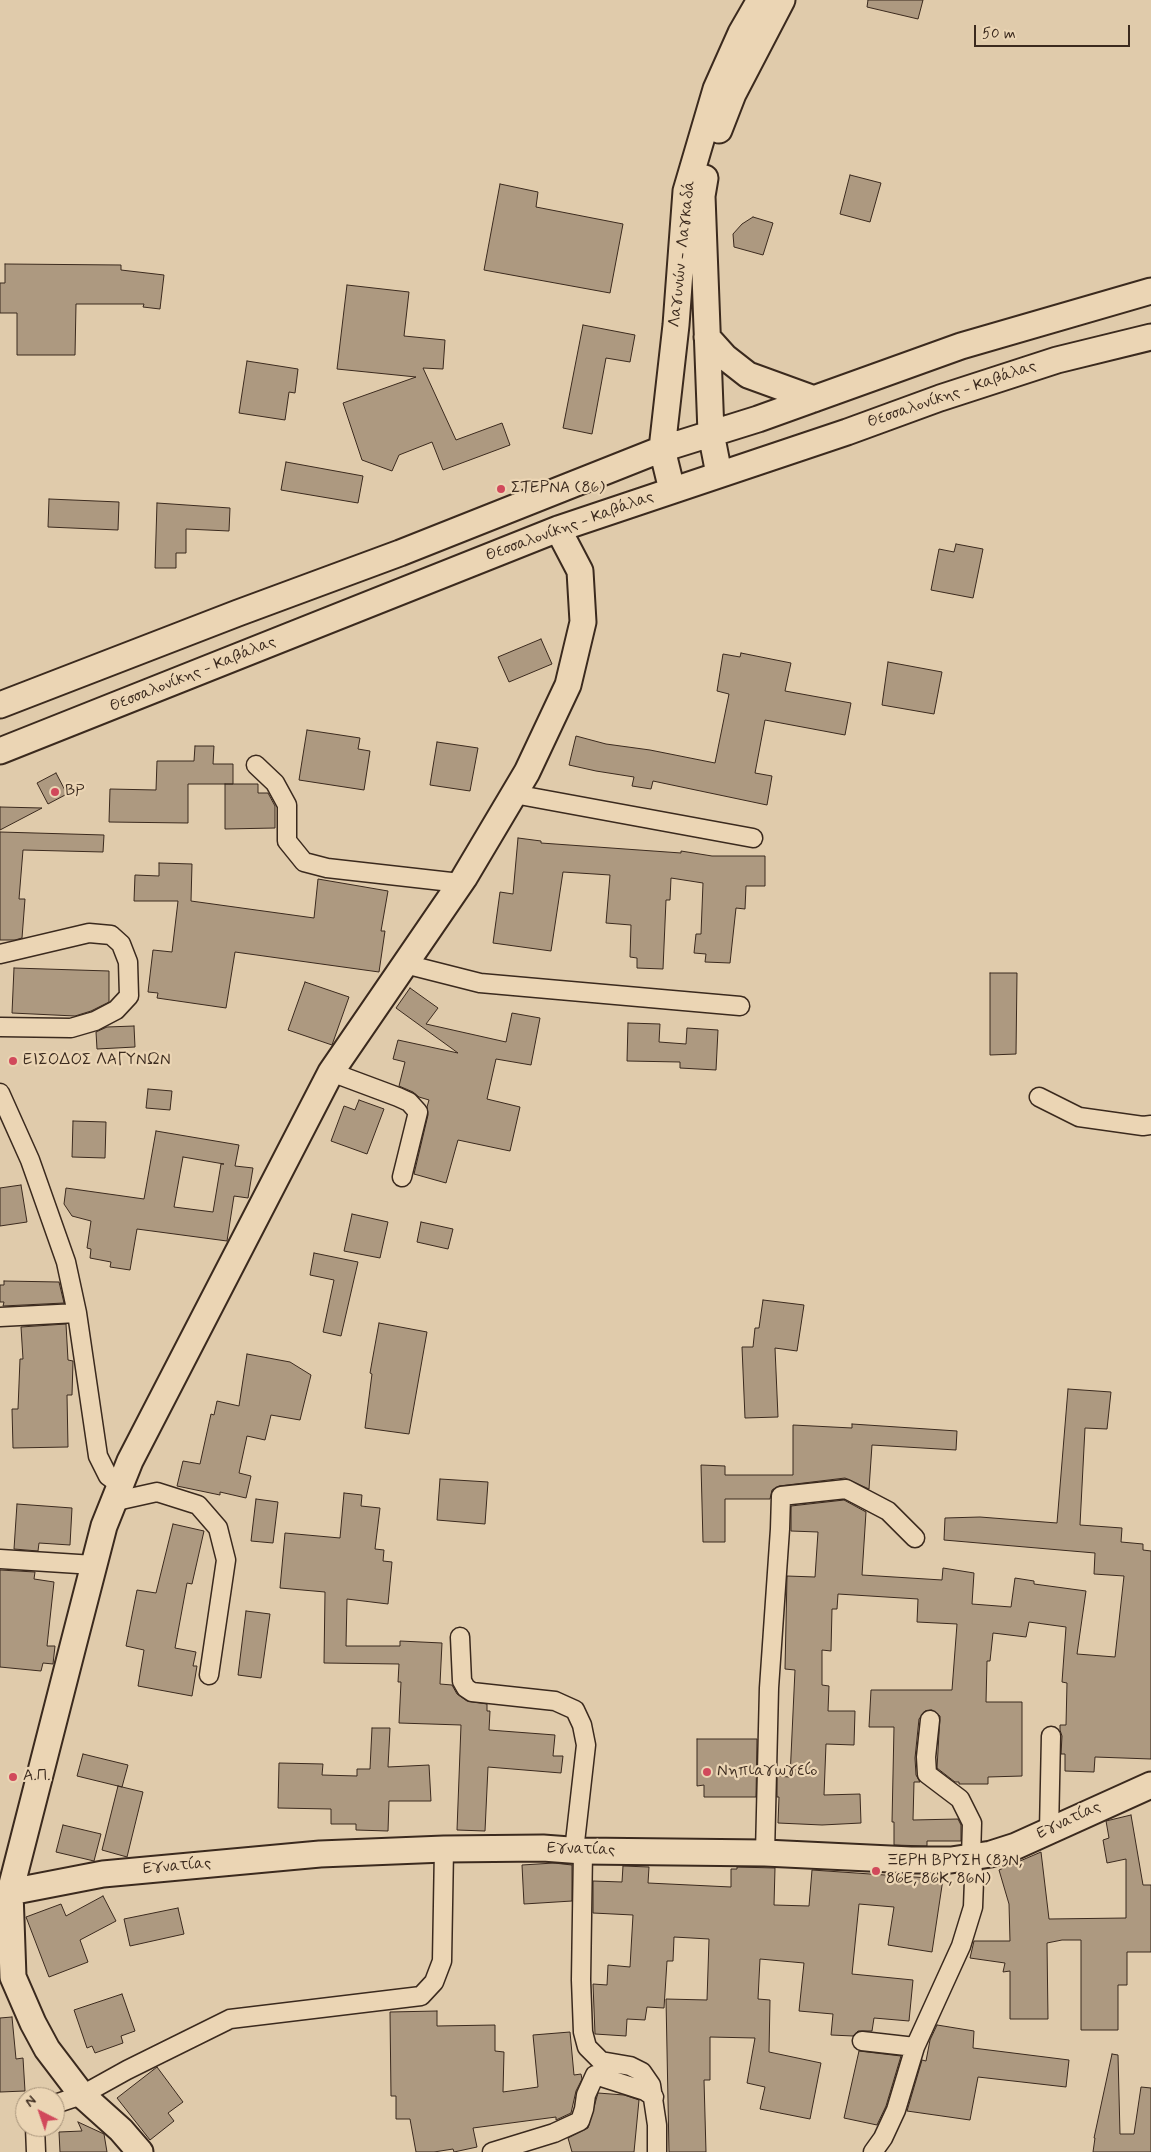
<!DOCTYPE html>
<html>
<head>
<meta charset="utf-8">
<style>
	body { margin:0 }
	#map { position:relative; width:1151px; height:2152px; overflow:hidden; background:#e0cbab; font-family:Mynerve,sans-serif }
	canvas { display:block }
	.north { position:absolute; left:15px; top:2087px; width:50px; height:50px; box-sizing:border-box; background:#ebd5b4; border:1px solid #a59178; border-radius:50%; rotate:319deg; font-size:14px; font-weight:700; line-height:20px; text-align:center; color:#3b2a1e }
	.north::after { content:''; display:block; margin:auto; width:18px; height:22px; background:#d1495b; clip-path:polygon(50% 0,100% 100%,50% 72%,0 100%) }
	.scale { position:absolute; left:974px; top:25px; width:156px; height:22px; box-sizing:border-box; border:2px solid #3b2a1e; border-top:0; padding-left:6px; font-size:15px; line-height:18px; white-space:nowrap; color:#3b2a1e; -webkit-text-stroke:4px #ebd5b4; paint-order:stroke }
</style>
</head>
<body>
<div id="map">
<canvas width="1151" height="2152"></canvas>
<div class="north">N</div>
<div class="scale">50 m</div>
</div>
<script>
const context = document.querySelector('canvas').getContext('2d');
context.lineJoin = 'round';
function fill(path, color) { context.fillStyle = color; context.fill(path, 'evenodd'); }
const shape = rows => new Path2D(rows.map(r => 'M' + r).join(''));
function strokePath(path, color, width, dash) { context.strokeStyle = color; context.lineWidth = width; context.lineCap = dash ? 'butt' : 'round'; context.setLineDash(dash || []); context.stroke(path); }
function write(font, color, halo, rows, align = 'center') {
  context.font = font + ' Mynerve,sans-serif'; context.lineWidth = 4.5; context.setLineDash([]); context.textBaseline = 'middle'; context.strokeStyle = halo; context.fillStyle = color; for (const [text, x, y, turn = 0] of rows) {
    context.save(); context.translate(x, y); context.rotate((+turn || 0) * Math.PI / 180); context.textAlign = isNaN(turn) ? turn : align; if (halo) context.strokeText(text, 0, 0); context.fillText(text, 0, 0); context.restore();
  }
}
const building = shape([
	[868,0,923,0,918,19,867,7,868,0],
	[850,175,881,183,870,222,840,214,850,175],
	[500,184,538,192,536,207,623,224,610,293,484,270,500,184],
	[753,217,773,223,763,255,734,247,733,234,742,224,753,217],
	[5,264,121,265,121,270,164,275,160,309,143,307,144,304,76,304,75,355,17,355,17,313,0,313,0,283,5,283,5,264],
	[347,285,409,292,404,336,445,340,443,369,423,368,456,440,502,423,510,445,443,470,432,442,399,455,392,471,362,460,343,403,416,377,337,369,347,285],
	[583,325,635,335,630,362,606,358,592,434,563,428,583,325],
	[247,361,298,369,295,393,289,392,285,420,239,413,247,361],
	[286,462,363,476,358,503,281,490,286,462],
	[49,499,119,502,118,530,48,527,49,499],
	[157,503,230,508,229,531,186,529,186,553,176,553,176,568,155,568,157,503],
	[956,544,983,549,973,598,931,590,939,549,954,552,956,544],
	[541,639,552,664,509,682,498,657,541,639],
	[741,653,791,663,785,691,851,703,845,735,765,720,755,773,772,776,767,805,653,781,651,789,632,786,634,777,596,771,569,765,576,736,606,744,650,750,715,763,729,694,717,691,723,654,740,657,741,653],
	[888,662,942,672,934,714,882,705,888,662],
	[307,730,360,738,358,749,370,751,364,790,299,780,307,730],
	[437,742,478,748,470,791,430,785,437,742],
	[195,746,214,746,213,764,233,764,233,784,188,784,188,823,109,822,110,789,156,790,157,761,194,761,195,746],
	[56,773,67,794,48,804,37,783,56,773],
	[225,784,258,784,258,793,268,793,275,806,275,828,225,829,225,784],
	[0,807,42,808,0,830,0,807],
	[0,832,104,835,103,852,23,850,19,899,25,899,22,938,15,940,0,940,0,832],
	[518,838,541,841,541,843,681,853,681,851,712,856,765,856,765,886,746,886,745,909,736,908,730,963,705,962,706,954,694,953,696,934,701,934,703,883,671,878,670,900,666,900,663,969,637,968,637,958,630,957,631,925,606,923,610,875,563,872,551,951,493,943,500,892,513,894,518,838],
	[159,863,192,864,191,901,314,918,318,879,388,891,381,931,385,931,379,972,235,952,226,1008,157,998,158,993,148,992,153,950,172,952,178,901,134,901,135,875,159,876,159,863],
	[14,968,109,971,109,1002,91,1011,75,1016,12,1013,14,968],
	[990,973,1017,973,1016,1054,990,1055,990,973],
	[305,982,349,997,332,1045,288,1030,305,982],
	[410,988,438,1008,426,1024,506,1042,512,1013,540,1018,531,1065,496,1059,487,1099,520,1107,510,1151,458,1140,446,1183,414,1174,428,1115,427,1107,429,1100,419,1097,413,1092,399,1086,405,1062,393,1059,398,1040,458,1053,396,1008,410,988],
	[628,1023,660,1024,659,1042,686,1044,687,1028,718,1030,716,1070,680,1068,680,1062,627,1061,628,1023],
	[134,1026,135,1047,97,1049,96,1032,107,1027,134,1026],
	[148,1089,172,1091,170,1110,146,1108,148,1089],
	[359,1100,384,1109,367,1154,331,1141,344,1106,355,1110,359,1100],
	[73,1121,106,1122,105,1158,72,1157,73,1121],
	[156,1131,239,1145,235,1166,253,1168,248,1198,234,1196,227,1241,137,1229,130,1270,110,1267,111,1262,90,1258,91,1249,87,1248,91,1221,72,1216,64,1204,66,1188,144,1199,156,1131],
	[183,1157,224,1164,221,1164,213,1212,174,1207,183,1157],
	[21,1185,27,1222,0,1226,0,1188,21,1185],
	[352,1214,388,1222,380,1258,344,1251,352,1214],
	[421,1222,453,1229,448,1249,417,1242,421,1222],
	[314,1253,358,1262,341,1336,323,1332,334,1280,310,1275,314,1253],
	[4,1281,59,1282,64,1303,3,1306,4,1302,0,1302,0,1285,4,1285,4,1281],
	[763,1300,804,1305,797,1351,775,1348,778,1417,745,1418,742,1347,753,1347,755,1328,759,1328,763,1300],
	[379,1323,427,1332,409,1434,365,1428,372,1374,370,1373,379,1323],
	[66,1324,68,1360,73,1361,72,1395,67,1395,68,1447,13,1448,12,1409,18,1409,20,1359,23,1359,21,1327,66,1324],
	[247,1354,290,1362,311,1375,300,1420,271,1415,265,1440,247,1436,239,1473,251,1476,246,1498,220,1492,220,1495,177,1486,183,1461,200,1464,211,1414,214,1415,217,1401,239,1406,247,1354],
	[1068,1389,1111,1392,1107,1429,1085,1428,1080,1525,1122,1528,1121,1542,1143,1544,1143,1550,1151,1551,1151,1759,1095,1757,1094,1772,1065,1771,1065,1754,1061,1754,1062,1736,1060,1730,1060,1725,1066,1725,1067,1683,1062,1682,1066,1627,1029,1622,1026,1637,993,1633,990,1661,987,1661,986,1702,1022,1702,1022,1776,988,1777,988,1784,959,1784,959,1782,955,1782,937,1768,940,1716,932,1710,925,1711,919,1719,915,1758,916,1775,920,1782,914,1782,913,1820,958,1819,961,1825,961,1841,927,1841,927,1846,894,1845,894,1822,892,1822,894,1727,869,1727,871,1690,952,1690,957,1624,917,1622,918,1599,838,1594,837,1609,832,1609,831,1651,822,1650,822,1685,829,1686,828,1711,855,1711,854,1745,826,1744,824,1795,860,1794,861,1823,822,1825,778,1823,779,1797,777,1797,777,1776,790,1777,795,1670,785,1669,787,1576,815,1577,818,1532,791,1531,791,1506,844,1500,866,1512,862,1575,942,1580,943,1568,974,1573,972,1604,1011,1607,1015,1578,1034,1581,1034,1584,1086,1591,1077,1654,1115,1657,1124,1576,1094,1574,1095,1553,944,1540,945,1518,980,1517,1057,1523,1068,1389],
	[852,1424,957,1431,956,1450,872,1445,869,1489,845,1478,779,1486,772,1490,770,1499,725,1499,725,1542,703,1542,701,1465,725,1466,725,1475,793,1475,793,1425,852,1428,852,1424],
	[440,1479,488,1482,485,1524,437,1520,440,1479],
	[344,1493,362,1495,361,1506,380,1508,375,1549,384,1550,383,1561,392,1562,388,1604,347,1599,346,1646,400,1646,400,1641,442,1643,440,1684,452,1685,457,1694,467,1701,487,1704,487,1711,490,1711,489,1730,555,1735,553,1756,563,1756,561,1773,488,1767,485,1831,457,1830,461,1725,399,1723,401,1682,398,1682,399,1664,324,1663,325,1592,280,1588,285,1533,340,1538,344,1493],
	[256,1499,278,1502,273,1543,251,1541,256,1499],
	[17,1504,72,1508,70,1545,39,1543,38,1551,14,1549,17,1504],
	[173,1524,204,1531,192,1584,187,1583,175,1648,196,1652,193,1666,197,1666,192,1696,138,1686,144,1650,126,1646,137,1590,156,1593,173,1524],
	[0,1570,35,1572,34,1579,54,1582,47,1646,55,1646,53,1664,43,1663,41,1671,0,1667,0,1570],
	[246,1611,270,1614,261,1678,238,1675,246,1611],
	[372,1728,390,1728,388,1767,429,1765,431,1801,389,1801,388,1831,356,1830,356,1824,331,1824,331,1809,278,1808,279,1763,323,1764,322,1775,357,1776,357,1769,370,1769,372,1728],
	[697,1739,757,1739,756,1797,704,1797,704,1785,697,1786,697,1739],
	[83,1754,128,1765,122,1787,77,1776,83,1754],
	[118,1786,143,1792,127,1857,102,1850,118,1786],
	[1131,1815,1143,1885,1151,1885,1151,1952,1127,1952,1127,1985,1118,1985,1118,2030,1081,2030,1081,1940,1062,1940,1047,1943,1048,2019,1010,2019,1010,1971,1003,1972,1005,1963,970,1958,974,1941,1010,1941,1009,1904,999,1870,1041,1852,1049,1919,1126,1918,1126,1859,1107,1863,1103,1840,1109,1838,1106,1821,1131,1815],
	[63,1825,101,1834,94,1861,56,1852,63,1825],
	[554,1863,572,1865,572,1901,524,1904,522,1865,554,1863],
	[623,1866,649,1867,648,1883,731,1887,731,1869,737,1869,737,1867,775,1868,774,1905,809,1906,812,1870,943,1879,932,1952,888,1945,894,1907,859,1904,852,1974,913,1980,909,2021,874,2018,872,2031,858,2031,853,2036,831,2035,833,2014,799,2011,804,1963,760,1959,758,1999,770,2000,769,2052,821,2063,810,2119,760,2109,765,2087,747,2083,755,2038,710,2037,710,2080,704,2080,706,2152,669,2152,666,1999,707,2000,709,1939,674,1937,673,1961,667,1961,664,2008,647,2007,645,2020,627,2019,626,2036,595,2034,593,1984,607,1985,608,1965,630,1967,633,1915,593,1913,593,1881,622,1882,623,1866],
	[103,1896,116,1921,80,1940,88,1962,49,1977,26,1917,61,1904,66,1916,103,1896],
	[178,1908,184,1934,130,1946,124,1919,178,1908],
	[122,1994,135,2031,121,2036,123,2043,95,2053,92,2046,87,2048,74,2010,122,1994],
	[437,2011,437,2026,495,2025,495,2051,504,2052,503,2092,538,2087,533,2035,570,2032,574,2075,581,2074,582,2079,576,2091,571,2113,556,2120,556,2117,473,2128,477,2147,454,2152,453,2149,434,2152,416,2152,410,2119,396,2119,396,2096,391,2096,390,2012,437,2011],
	[12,2017,16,2059,23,2058,25,2091,0,2092,0,2018,12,2017],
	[937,2025,974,2031,973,2048,1069,2060,1066,2087,978,2077,970,2120,907,2111,922,2060,926,2061,930,2040,937,2025],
	[859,2051,901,2056,886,2106,877,2125,844,2118,859,2051],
	[1112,2054,1118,2055,1120,2134,1134,2134,1141,2087,1151,2088,1151,2152,1093,2152,1095,2138,1094,2138,1112,2054],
	[157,2067,183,2102,168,2113,174,2121,150,2140,117,2098,157,2067],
	[598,2093,624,2095,639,2100,634,2152,572,2152,568,2138,588,2128,598,2093],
	[78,2122,104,2134,107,2152,60,2152,59,2132,82,2131,78,2122]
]);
fill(building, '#ad9980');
strokePath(building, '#3b2a1e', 1);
const street = shape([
	[256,765,275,783,287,805,287,841,304,862,327,868,460,883],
	[514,794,753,838],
	[0,954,89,933,111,935,121,944,128,962,129,996,116,1010,95,1021,71,1028,0,1027],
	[405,964,480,983,740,1006],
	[331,1072,398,1097,409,1102,418,1112,402,1177],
	[0,1093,30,1160,66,1262,77,1313,98,1456,108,1476,119,1484],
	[1039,1097,1079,1117,1143,1126,1151,1125],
	[0,1317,77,1313],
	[112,1502,157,1492,198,1505,218,1528,226,1560,209,1675],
	[0,1559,94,1565],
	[460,1637,462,1681,466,1688,472,1692,555,1701,575,1710,582,1725,586,1745,574,1851],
	[1049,1831,1051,1736],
	[583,1851,581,1980,583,2032,587,2047,601,2061,630,2066,642,2072,651,2085,657,2125,657,2152],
	[765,1853,769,1688,780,1529,781,1496,846,1489,888,1511,915,1538],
	[862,2041,915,2047],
	[55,2104,82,2095,127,2070,230,2019,421,1996,434,1982,442,1961,444,1849],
	[35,2127,36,2152],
	[492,2152,554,2133,580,2121,584,2109,586,2095,595,2075,645,2091,654,2097],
	[873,2152,883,2138,896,2110,915,2047,961,1946,973,1907,974,1880,971,1857,972,1823,960,1799,927,1774,926,1757,930,1720]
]);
const secondary = shape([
	[719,130,733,94,782,0],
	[705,178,702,196,711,433,719,474],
	[707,337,725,357,748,375,814,399],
	[672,490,662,449,676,325,686,191,716,89,741,33,760,0],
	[0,705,238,613,400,553,662,449,758,419,961,346,1151,291],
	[0,751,558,529,847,432,940,398,1057,360,1151,337],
	[0,1894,103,1874,320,1854,444,1849,543,1848,583,1851,765,1853,911,1860,951,1860,991,1854,1016,1846,1151,1785],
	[140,2152,121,2130,82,2095,47,2049,33,2023,13,1977,10,1892,73,1646,104,1526,130,1461,331,1072,464,878,527,772,568,685,583,622,580,571,558,529]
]);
strokePath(street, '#3b2a1e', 21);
strokePath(secondary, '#3b2a1e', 29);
strokePath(street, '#ebd5b4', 18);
strokePath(secondary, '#ebd5b4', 25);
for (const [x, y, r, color] of [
	[501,489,5,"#d1495b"],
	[55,792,5,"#d1495b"],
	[13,1061,5,"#d1495b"],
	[707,1772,5,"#d1495b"],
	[13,1777,5,"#d1495b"],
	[876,1871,5,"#d1495b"]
]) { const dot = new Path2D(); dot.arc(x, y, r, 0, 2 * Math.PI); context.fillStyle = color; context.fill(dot); strokePath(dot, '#ebd5b4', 2); }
write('16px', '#3b2a1e', '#ebd5b4', [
	["Λαγυνών - Λαγκαδά",683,254,-84],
	["Θεσσαλονίκης - Καβάλας",952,395,-19],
	["Θεσσαλονίκης - Καβάλας",570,527,-20],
	["Θεσσαλονίκης - Καβάλας",193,675,-22],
	["Εγνατίας",1069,1821,-25],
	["Εγνατίας",581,1850,2],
	["Εγνατίας",177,1867,-5]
]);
write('16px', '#3b2a1e', '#ebd5b4', [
	["ΣΤΕΡΝΑ (86)",511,489],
	["BP",65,792],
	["ΕΙΣΟΔΟΣ ΛΑΓΥΝΩΝ",23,1061],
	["Νηπιαγωγείο",717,1772],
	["Α.Π.",23,1777],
	["ΞΕΡΗ ΒΡΥΣΗ (83Ν,",886,1862],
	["86Ε, 86Κ, 86Ν)",886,1880]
], 'left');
</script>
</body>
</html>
